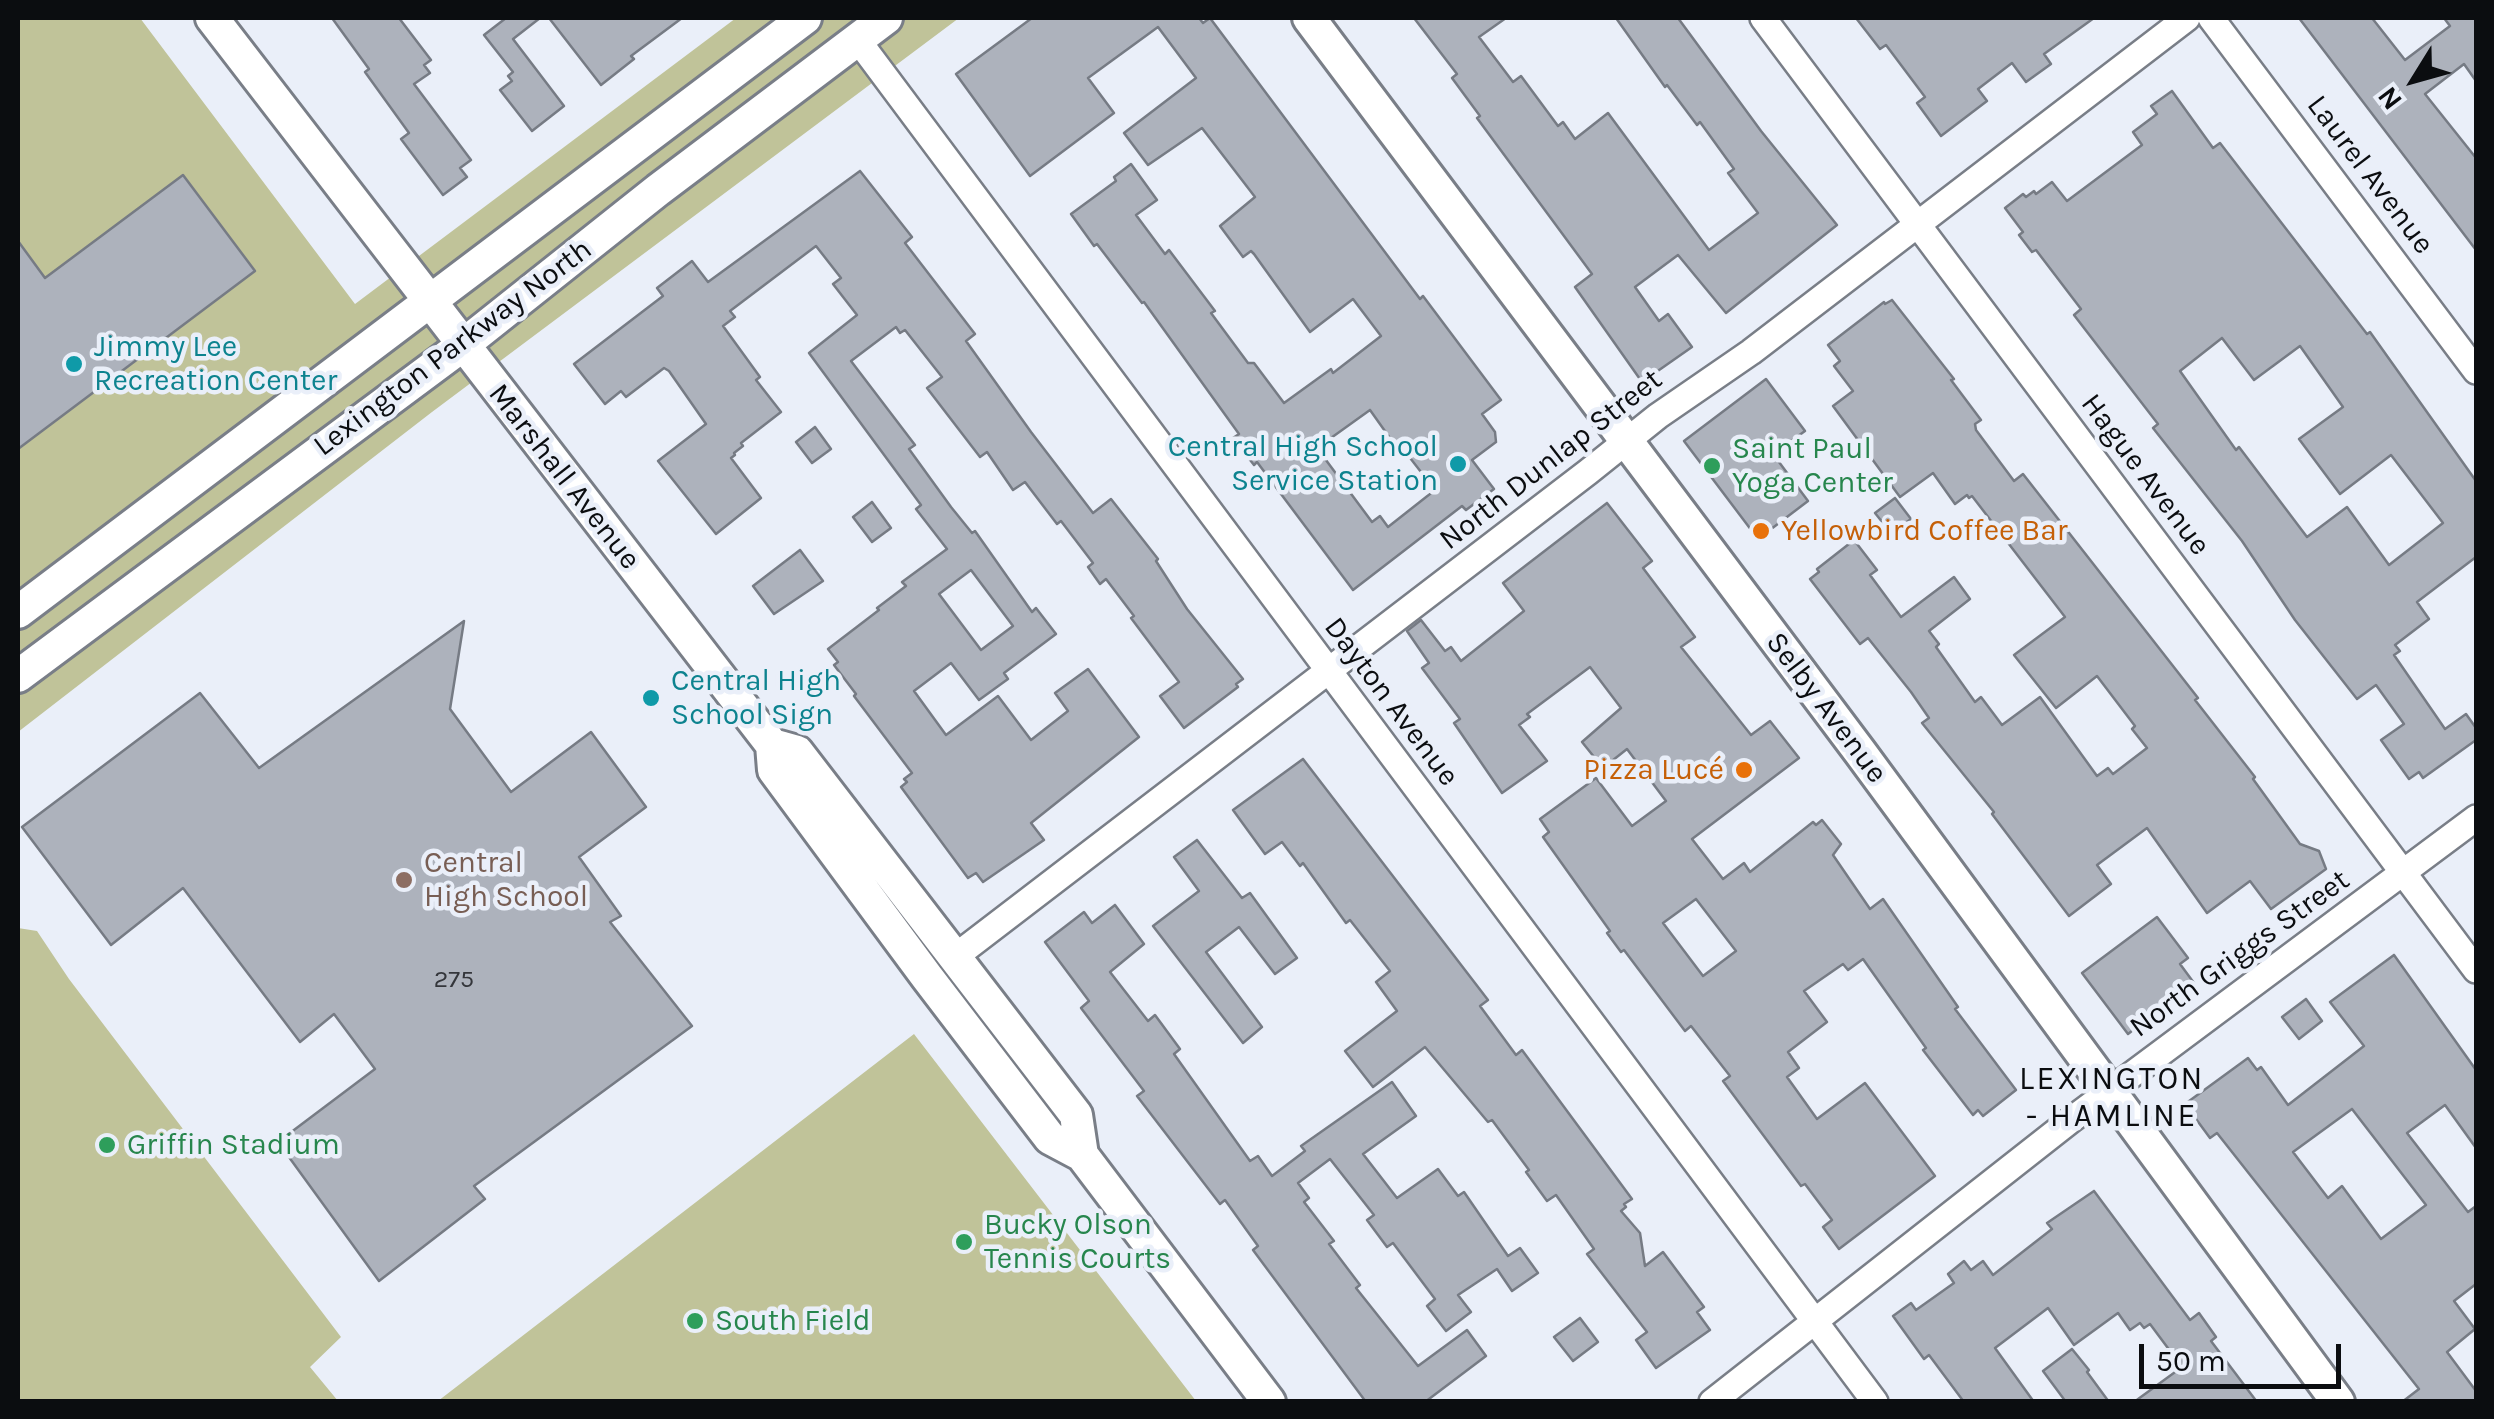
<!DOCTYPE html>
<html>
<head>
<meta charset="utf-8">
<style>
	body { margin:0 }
	#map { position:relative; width:2494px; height:1419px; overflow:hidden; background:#eaeff9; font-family:Karla,sans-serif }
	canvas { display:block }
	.frame { position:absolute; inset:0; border:20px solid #0b0d10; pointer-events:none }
	.north { position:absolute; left:2364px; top:30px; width:100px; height:100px; -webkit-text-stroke:8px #eaeff9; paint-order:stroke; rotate:233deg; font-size:28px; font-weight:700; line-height:40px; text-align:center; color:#0b0d10 }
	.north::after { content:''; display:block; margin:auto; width:35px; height:45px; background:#0b0d10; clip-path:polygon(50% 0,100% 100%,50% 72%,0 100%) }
	.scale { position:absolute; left:2139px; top:1344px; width:202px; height:45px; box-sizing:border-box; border:5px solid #0b0d10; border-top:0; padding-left:12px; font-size:30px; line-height:35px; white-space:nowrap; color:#0b0d10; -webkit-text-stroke:8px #eaeff9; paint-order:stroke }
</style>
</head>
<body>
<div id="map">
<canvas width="2494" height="1419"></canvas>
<div class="frame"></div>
<div class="north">N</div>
<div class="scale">50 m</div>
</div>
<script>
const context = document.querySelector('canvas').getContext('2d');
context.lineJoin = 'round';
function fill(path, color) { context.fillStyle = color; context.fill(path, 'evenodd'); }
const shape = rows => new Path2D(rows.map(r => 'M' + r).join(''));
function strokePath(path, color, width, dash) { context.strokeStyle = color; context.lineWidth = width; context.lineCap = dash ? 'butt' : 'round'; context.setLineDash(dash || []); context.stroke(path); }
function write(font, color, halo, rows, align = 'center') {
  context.font = font + ' Karla,sans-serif'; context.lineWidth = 9; context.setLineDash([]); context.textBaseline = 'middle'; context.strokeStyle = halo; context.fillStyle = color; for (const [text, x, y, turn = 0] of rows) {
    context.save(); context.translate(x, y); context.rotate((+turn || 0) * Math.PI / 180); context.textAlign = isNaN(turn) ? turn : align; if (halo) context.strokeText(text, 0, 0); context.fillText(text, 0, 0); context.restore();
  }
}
fill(shape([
	[18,18,140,18,355,304,736,18,959,18,432,412,18,732],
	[18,928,37,931,69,979,341,1337,310,1367,338,1401,18,1401],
	[914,1034,1196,1401,438,1401]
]), '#c0c399');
const building = shape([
	[332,18,399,18,431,60,424,65,430,73,414,84,471,160,460,168,467,177,443,195,401,139,409,133,365,72,369,69,332,18],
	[506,18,540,18,513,39,564,106,532,131,500,90,512,81,508,76,513,72,484,35,506,18],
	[549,18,682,18,631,56,634,59,601,85,549,18],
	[1032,18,1199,18,1203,23,1210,18,1420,299,1423,296,1501,400,1482,414,1495,432,1496,442,1472,460,1494,489,1466,510,1462,506,1353,590,1257,462,1254,465,1233,438,1239,434,1144,302,1142,303,1097,244,1094,246,1071,214,1116,181,1114,177,1131,164,1157,200,1136,215,1165,254,1169,250,1215,311,1211,313,1248,363,1254,363,1284,403,1331,369,1333,373,1381,336,1353,299,1310,332,1254,254,1251,251,1243,257,1220,226,1255,197,1202,128,1148,165,1124,133,1196,78,1158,27,1088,78,1114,113,1030,176,956,74,1032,18],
	[1370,410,1397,448,1400,445,1435,490,1388,527,1380,516,1372,522,1317,448,1370,410],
	[1414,18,1506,18,1479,37,1513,82,1521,76,1558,126,1563,122,1575,139,1608,113,1709,250,1758,213,1728,173,1734,169,1700,122,1697,125,1667,85,1665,87,1616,18,1678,18,1761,131,1837,225,1726,313,1678,255,1635,287,1659,321,1668,314,1692,347,1642,382,1575,287,1592,274,1477,118,1480,116,1452,78,1457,74,1414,18],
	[1856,18,2094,18,2044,54,2051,64,2026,82,2012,63,1978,89,1987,101,1941,136,1917,103,1925,97,1886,45,1880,49,1856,18],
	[2299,18,2372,18,2405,60,2450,26,2444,18,2476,18,2476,81,2464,64,2425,94,2476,158,2476,250,2299,18],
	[2172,91,2213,148,2220,143,2367,334,2370,332,2476,481,2476,557,2417,602,2429,619,2395,645,2400,651,2394,655,2445,729,2466,714,2476,728,2476,740,2423,778,2419,772,2409,779,2381,740,2404,724,2376,685,2357,699,2295,620,2242,541,2153,428,2158,424,2074,315,2081,309,2036,250,2032,252,2019,235,2023,232,2005,208,2023,194,2026,197,2034,191,2036,194,2052,182,2067,201,2142,145,2133,132,2157,114,2151,106,2172,91],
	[2222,338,2254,380,2300,346,2343,407,2299,439,2340,494,2391,455,2443,523,2389,565,2347,507,2307,537,2239,447,2236,450,2180,371,2222,338],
	[860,171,912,237,905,243,975,334,966,341,1031,432,1093,513,1111,499,1158,559,1156,561,1187,609,1243,679,1236,684,1238,687,1184,728,1160,696,1179,682,1131,618,1134,616,1106,579,1100,584,1088,567,1093,563,1061,521,1057,524,1025,482,1013,490,987,452,980,457,927,388,942,377,905,330,900,333,896,327,851,361,915,445,909,449,951,507,972,533,975,531,1032,612,1036,608,1056,634,1004,673,1008,679,979,700,951,663,914,691,946,735,998,696,1031,740,1068,711,1055,693,1088,669,1139,737,1031,823,1044,840,983,882,976,873,968,878,901,787,907,782,904,779,912,773,854,696,856,694,834,665,838,662,828,649,879,610,877,608,906,586,902,582,947,549,916,509,921,505,809,353,857,315,833,284,841,278,816,246,730,311,735,317,723,326,760,377,756,380,781,412,741,443,743,446,734,453,735,455,731,458,761,498,716,534,658,461,706,424,669,371,664,368,626,397,621,391,605,404,574,364,663,296,657,288,692,261,708,282,860,171],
	[971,570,1013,626,981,650,939,594,971,570],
	[183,175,255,271,18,449,18,241,45,278,183,175],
	[1892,300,1954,379,1951,380,1981,420,1975,424,1976,430,2014,481,2023,474,2198,698,2195,700,2255,777,2253,779,2300,844,2319,851,2326,869,2271,909,2250,881,2207,913,2147,828,2097,865,2111,884,2069,916,1992,814,1994,812,1922,723,1929,718,1911,692,1868,638,1860,644,1810,579,1819,572,1817,569,1854,540,1877,570,1870,575,1901,617,1954,577,1970,599,1929,631,1939,644,1936,647,1975,702,1981,697,2002,725,2040,697,2097,776,2108,768,2113,774,2147,748,2132,729,2135,726,2097,676,2056,708,2014,655,2065,617,1972,496,1969,498,1967,495,1955,504,1933,473,1900,497,1833,406,1853,391,1834,366,1840,361,1828,345,1884,302,1885,304,1892,300],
	[1766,379,1805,431,1773,454,1808,501,1758,539,1684,441,1766,379],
	[815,427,831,449,812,463,796,442,815,427],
	[1895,498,1911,519,1891,533,1875,513,1895,498],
	[872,502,891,528,872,542,853,517,872,502],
	[1607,503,1652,561,1643,568,1695,637,1681,647,1751,735,1770,721,1799,758,1692,839,1723,879,1744,863,1750,872,1813,822,1816,825,1822,820,1841,844,1833,855,1870,909,1883,899,1958,1007,1955,1009,2016,1090,1983,1116,1978,1110,1973,1115,1923,1050,1926,1048,1863,959,1848,970,1843,964,1804,991,1827,1022,1788,1052,1799,1068,1787,1077,1817,1119,1865,1083,1935,1176,1839,1249,1823,1227,1832,1220,1805,1184,1801,1186,1723,1081,1730,1076,1691,1026,1685,1031,1624,950,1621,952,1607,933,1610,931,1543,837,1549,832,1540,819,1596,778,1632,826,1666,801,1627,749,1603,768,1582,742,1621,708,1590,667,1527,714,1530,717,1519,725,1547,761,1502,793,1454,723,1460,719,1422,668,1429,663,1407,631,1421,620,1445,651,1451,647,1461,661,1524,611,1503,583,1607,503],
	[1696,899,1736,951,1703,976,1663,923,1696,899],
	[800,550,823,581,774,614,753,586,800,550],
	[464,621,450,709,511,792,591,732,646,807,579,857,621,916,610,922,692,1026,474,1186,485,1199,379,1281,278,1142,375,1069,334,1014,300,1042,183,888,111,945,22,827,200,693,259,768,464,621],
	[1303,759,1488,1000,1480,1006,1516,1055,1522,1050,1632,1199,1624,1204,1626,1207,1621,1211,1640,1233,1645,1266,1663,1252,1704,1307,1697,1312,1710,1330,1656,1368,1636,1340,1647,1332,1587,1254,1594,1249,1556,1195,1547,1201,1526,1172,1529,1170,1492,1120,1488,1122,1425,1047,1373,1087,1345,1051,1397,1011,1376,982,1390,971,1350,920,1346,923,1303,863,1300,866,1282,842,1265,854,1233,810,1303,759],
	[1197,840,1242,898,1250,893,1297,958,1275,974,1239,927,1206,952,1262,1027,1243,1043,1153,926,1199,891,1174,857,1197,840],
	[1115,905,1144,944,1110,972,1148,1021,1155,1015,1180,1049,1174,1054,1250,1161,1258,1156,1272,1176,1305,1151,1301,1146,1392,1082,1416,1116,1363,1154,1397,1198,1438,1169,1458,1196,1464,1192,1508,1256,1520,1248,1538,1273,1512,1291,1497,1269,1458,1295,1471,1312,1446,1331,1427,1306,1435,1299,1393,1243,1387,1247,1367,1220,1374,1215,1330,1159,1298,1183,1309,1198,1304,1202,1334,1241,1329,1244,1360,1285,1356,1288,1418,1366,1467,1330,1486,1356,1425,1402,1366,1402,1253,1250,1258,1246,1225,1200,1220,1204,1137,1096,1144,1091,1081,1008,1089,1001,1045,942,1084,912,1092,923,1115,905],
	[2157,917,2188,958,2180,964,2194,983,2128,1034,2082,973,2157,917],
	[2394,955,2476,1070,2476,1148,2445,1105,2407,1133,2468,1212,2476,1206,2476,1284,2454,1301,2475,1329,2447,1352,2476,1391,2476,1402,2402,1402,2419,1389,2217,1133,2210,1138,2185,1104,2248,1058,2257,1070,2261,1067,2288,1105,2364,1046,2330,1002,2394,955],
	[2352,1109,2426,1205,2381,1239,2342,1186,2328,1198,2293,1152,2352,1109],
	[2306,999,2322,1021,2299,1039,2282,1017,2306,999],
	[2094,1191,2190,1320,2199,1313,2216,1337,2211,1341,2257,1402,2134,1402,2182,1367,2150,1324,2144,1328,2140,1323,2130,1330,2118,1313,2074,1345,2048,1308,1995,1348,2034,1402,1964,1402,1929,1355,1924,1359,1893,1316,1911,1303,1916,1310,1954,1283,1948,1274,1964,1261,1971,1270,1983,1261,1993,1275,2052,1229,2047,1223,2094,1191],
	[1580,1318,1598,1342,1573,1361,1554,1337,1580,1318],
	[2072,1349,2089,1370,2087,1372,2109,1402,2066,1402,2043,1371,2072,1349]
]);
fill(building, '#adb2bc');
strokePath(building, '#767b84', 2.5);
const street = shape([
	[1763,18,2476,970],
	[2211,18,2476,371],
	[857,39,1875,1402],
	[956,956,1588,472,1658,416,1751,352,2187,18],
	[1712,1402,2071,1120,2476,818]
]);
const secondary = shape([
	[212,18,772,745,774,770,927,977,1050,1138,1082,1155,1269,1402],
	[1309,18,1860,752,2338,1402],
	[18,612,805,18],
	[18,676,463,345,658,190,886,18],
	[772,745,797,752,1076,1115,1082,1155]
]);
strokePath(street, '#797e87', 30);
strokePath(secondary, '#797e87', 38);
strokePath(street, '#fff', 25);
strokePath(secondary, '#fff', 32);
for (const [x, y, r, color] of [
	[74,364,10,"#0f9aa8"],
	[1458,464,10,"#0f9aa8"],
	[1712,466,10,"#2e9e5b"],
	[1761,531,10,"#e8710a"],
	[651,698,10,"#0f9aa8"],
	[1744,770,10,"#e8710a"],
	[404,880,10,"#8d6e63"],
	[107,1145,10,"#2e9e5b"],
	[964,1242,10,"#2e9e5b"],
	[695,1321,10,"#2e9e5b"]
]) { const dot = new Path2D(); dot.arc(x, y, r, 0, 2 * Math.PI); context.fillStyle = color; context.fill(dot); strokePath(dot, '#eaeff9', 4); }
write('25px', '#34363b', null, [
	["275",454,980]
]);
write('30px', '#0b0d10', '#eaeff9', [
	["Laurel Avenue",2370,175,53],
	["Lexington Parkway North",453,348,-37],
	["North Dunlap Street",1551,460,-38],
	["Hague Avenue",2145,475,53],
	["Marshall Avenue",564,477,52],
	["Dayton Avenue",1391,702,53],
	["Selby Avenue",1826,708,53],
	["North Griggs Street",2240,954,-36]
]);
write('30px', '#0d838f', '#eaeff9', [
	["Jimmy Lee",94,347],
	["Recreation Center",94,381],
	["Central High School",1438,447,"right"],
	["Service Station",1438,481,"right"],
	["Central High",671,681],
	["School Sign",671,715]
], 'left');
write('30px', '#27864d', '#eaeff9', [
	["Saint Paul",1732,449],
	["Yoga Center",1732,483],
	["Griffin Stadium",127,1145],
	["Bucky Olson",984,1225],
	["Tennis Courts",984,1259],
	["South Field",715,1321]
], 'left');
write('30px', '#c56008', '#eaeff9', [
	["Yellowbird Coffee Bar",1781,531],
	["Pizza Lucé",1724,770,"right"]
], 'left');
write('30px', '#785e54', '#eaeff9', [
	["Central",424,863],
	["High School",424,897]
], 'left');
context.letterSpacing = '2.5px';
write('32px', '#0b0d10', '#eaeff9', [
	["LEXINGTON",2112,1080],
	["- HAMLINE",2112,1117]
]);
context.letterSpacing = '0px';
</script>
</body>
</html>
